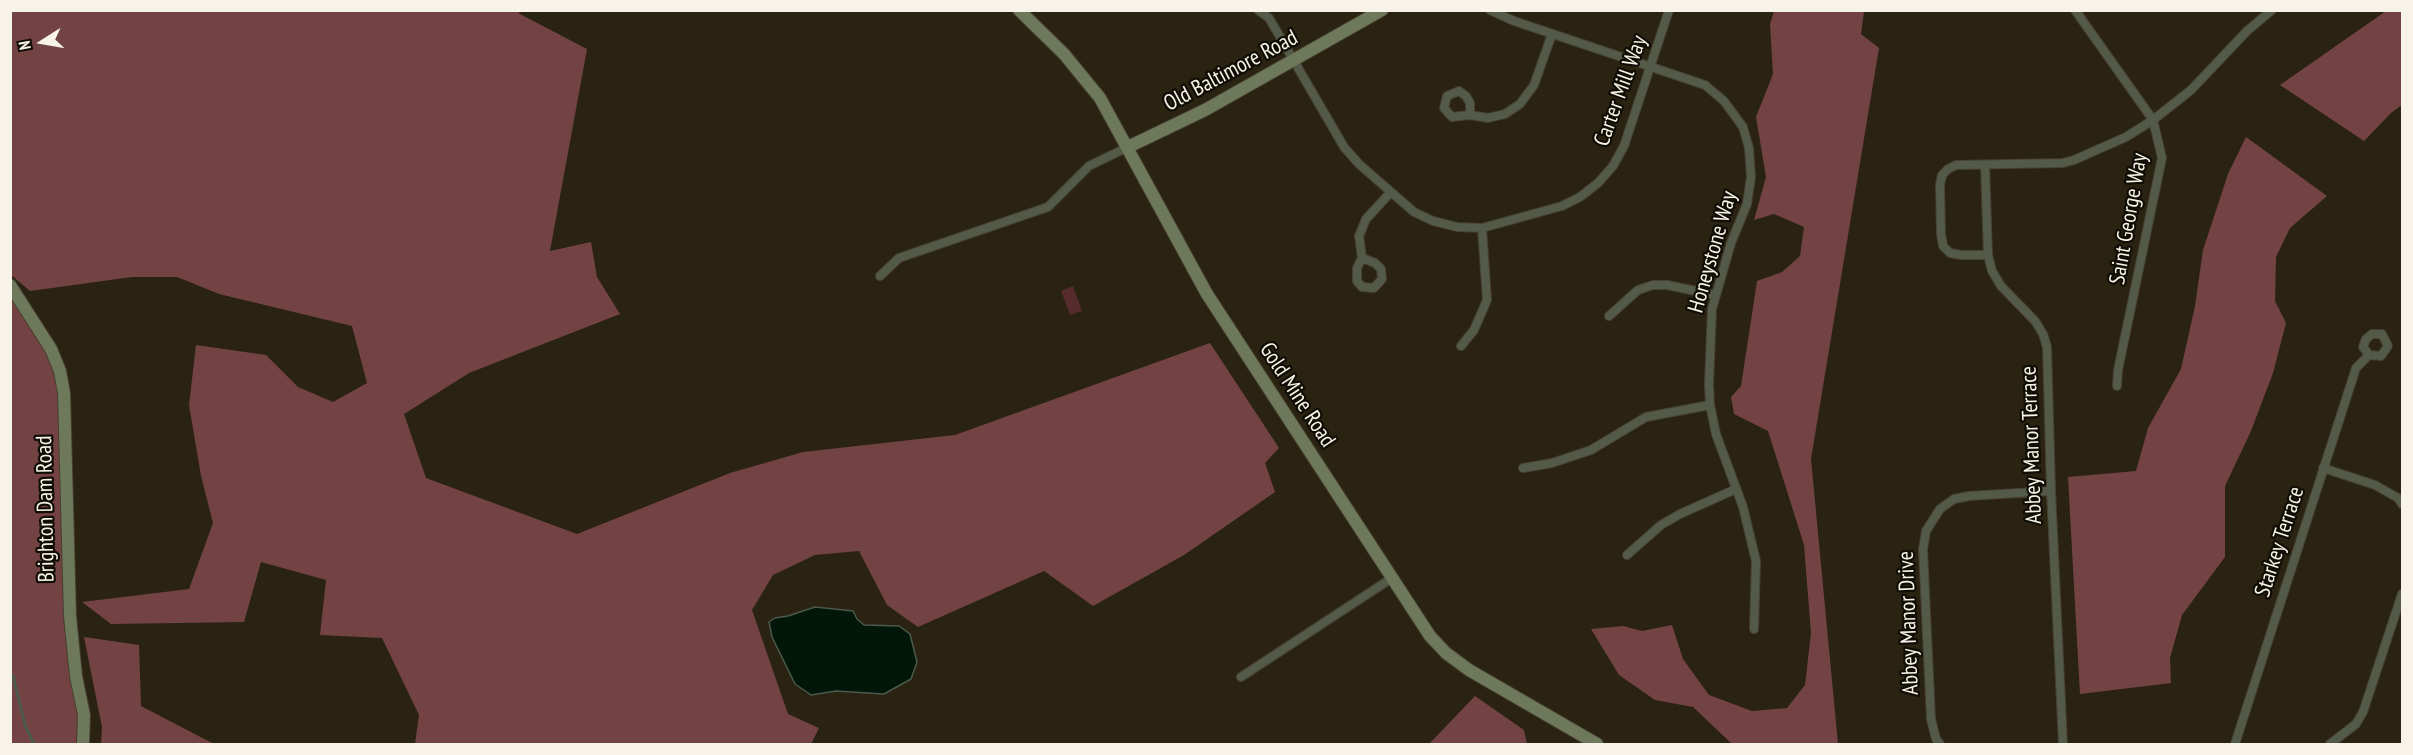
<!DOCTYPE html>
<html>
<head>
<meta charset="utf-8">
<style>
	body { margin:0 }
	#map { position:relative; width:2413px; height:755px; overflow:hidden; background:#2a2312; font-family:"PT Sans Narrow",sans-serif }
	canvas { display:block }
	.frame { position:absolute; inset:0; border:12px solid #f7f3e8; pointer-events:none }
	.north { position:absolute; left:12px; top:12px; width:60px; height:60px; -webkit-text-stroke:4px #100d06; paint-order:stroke; rotate:259deg; font-size:16px; font-weight:700; line-height:24px; text-align:center; color:#f7f3e8 }
	.north::after { content:''; display:block; margin:auto; width:21px; height:27px; background:#f7f3e8; clip-path:polygon(50% 0,100% 100%,50% 72%,0 100%) }
</style>
</head>
<body>
<div id="map">
<canvas width="2413" height="755"></canvas>
<div class="frame"></div>
<div class="north">N</div>
</div>
<script>
const context = document.querySelector('canvas').getContext('2d');
context.lineJoin = 'round';
function fill(path, color) { context.fillStyle = color; context.fill(path, 'evenodd'); }
const shape = rows => new Path2D(rows.map(r => 'M' + r).join(''));
function strokePath(path, color, width, dash) { context.strokeStyle = color; context.lineWidth = width; context.lineCap = dash ? 'butt' : 'round'; context.setLineDash(dash || []); context.stroke(path); }
function write(font, color, halo, rows, align = 'center') {
  context.font = font + ' "PT Sans Narrow",sans-serif'; context.lineWidth = 4.5; context.setLineDash([]); context.textBaseline = 'middle'; context.strokeStyle = halo; context.fillStyle = color; for (const [text, x, y, turn = 0] of rows) {
    context.save(); context.translate(x, y); context.rotate((+turn || 0) * Math.PI / 180); context.textAlign = isNaN(turn) ? turn : align; if (halo) context.strokeText(text, 0, 0); context.fillText(text, 0, 0); context.restore();
  }
}
fill(shape([
	[1073,286,1082,311,1070,315,1061,291]
]), '#552b2b');
fill(shape([
	[10,11,523,11,518,13,587,49,550,251,591,242,597,277,620,314,469,373,404,414,426,478,577,534,730,473,803,452,955,435,1210,343,1279,448,1265,463,1275,492,1184,555,1093,606,1044,571,918,627,887,605,859,551,815,555,773,575,752,610,788,714,819,728,811,744,415,744,419,715,382,638,320,635,326,580,261,562,244,622,111,624,82,602,189,589,213,523,201,476,189,405,196,345,266,355,298,387,333,402,367,383,352,326,219,294,177,277,132,277,30,291,11,275],
	[1774,11,1864,11,1861,34,1879,48,1811,459,1838,744,1732,744,1693,707,1655,700,1619,675,1591,629,1623,626,1642,631,1672,625,1683,659,1709,695,1752,711,1787,708,1805,685,1811,633,1804,545,1768,431,1734,414,1731,397,1741,386,1757,281,1782,272,1800,256,1804,227,1774,214,1754,220,1766,177,1756,117,1773,74,1770,24],
	[2386,11,2402,11,2402,105,2391,113,2364,141,2280,85],
	[2246,137,2327,196,2290,228,2276,257,2275,301,2286,323,2273,373,2251,431,2225,486,2225,557,2182,615,2170,658,2171,683,2080,694,2068,477,2136,471,2148,428,2181,369,2195,306,2203,250,2228,174],
	[10,285,60,371,70,616,85,744,11,744],
	[84,637,139,645,141,706,214,744,101,744,102,727],
	[1475,696,1524,730,1527,744,1429,744]
]), '#734343');
const water = shape([
	[815,607,853,611,857,619,864,625,899,626,910,634,917,662,911,679,884,694,836,691,811,695,795,684,772,637,769,622,775,618,788,616,815,607]
]);
fill(water, '#02170a');
strokePath(water, '#4c594d', 1.5);
strokePath(shape([
	[10,675,13,676,25,725,34,744]
]), '#4c594d', 3);
const street = shape([
	[1258,10,1269,18,1344,147,1359,164,1414,212,1433,221,1457,227,1482,228,1562,206,1580,197,1598,183,1613,166,1624,146,1669,10],
	[1490,10,1514,21,1705,85,1724,101,1743,127,1749,148,1751,177,1747,204,1731,243,1712,309,1709,384,1710,405,1716,434,1743,507,1756,561,1754,629],
	[2075,10,2153,120,2162,158,2118,370,2117,386],
	[1470,115,1470,103,1466,96,1459,91,1447,96,1444,108,1452,117,1470,115,1488,118,1505,114,1520,104,1534,85,1552,34],
	[1985,165,1988,255,1992,271,2001,286,2035,321,2043,334,2047,347,2051,491,2063,744],
	[1988,255,1961,255,1950,253,1943,246,1941,234,1940,185,1942,175,1948,169,1956,165,2063,163,2074,160,2126,137,2153,120,2191,90,2247,31,2272,10],
	[1362,258,1375,263,1381,269,1382,279,1374,288,1362,287,1357,281,1357,268,1362,258,1359,236,1366,219,1390,193],
	[880,276,899,258,1048,207,1089,166,1128,147],
	[1609,316,1638,290,1653,285,1667,285,1715,295],
	[1461,346,1474,330,1487,300,1482,228],
	[1523,468,1552,463,1591,450,1646,417,1710,405],
	[2323,468,2375,485,2398,498,2402,504],
	[1627,555,1661,525,1680,514,1736,489],
	[1241,677,1392,578],
	[1940,744,1936,739,1931,719,1923,549,1926,531,1940,509,1954,499,1969,496,2051,491],
	[2235,744,2356,368,2369,355,2381,356,2388,346,2382,334,2372,334,2366,339,2363,347,2369,355],
	[2330,744,2356,724,2363,712,2402,594]
]);
const secondary = shape([
	[1019,10,1064,54,1100,98,1207,294,1430,636,1446,653,1469,670,1597,744],
	[1128,147,1205,110,1382,10],
	[10,285,51,349,60,371,64,393,70,616,76,676,84,715,83,744]
]);
strokePath(street, '#474030', 10);
strokePath(secondary, '#474030', 14);
strokePath(street, '#545a48', 8);
strokePath(secondary, '#6e785b', 12);
write('22px', '#f7f3e8', '#100d06', [
	["Old Baltimore Road",1231,71,-28],
	["Carter Mill Way",1621,91,-70],
	["Saint George Way",2129,219,-80],
	["Honeystone Way",1713,252,-74],
	["Gold Mine Road",1297,395,57],
	["Abbey Manor Terrace",2032,445,-92],
	["Brighton Dam Road",46,509,-91],
	["Starkey Terrace",2280,542,-72],
	["Abbey Manor Drive",1909,623,-92]
]);
</script>
</body>
</html>
